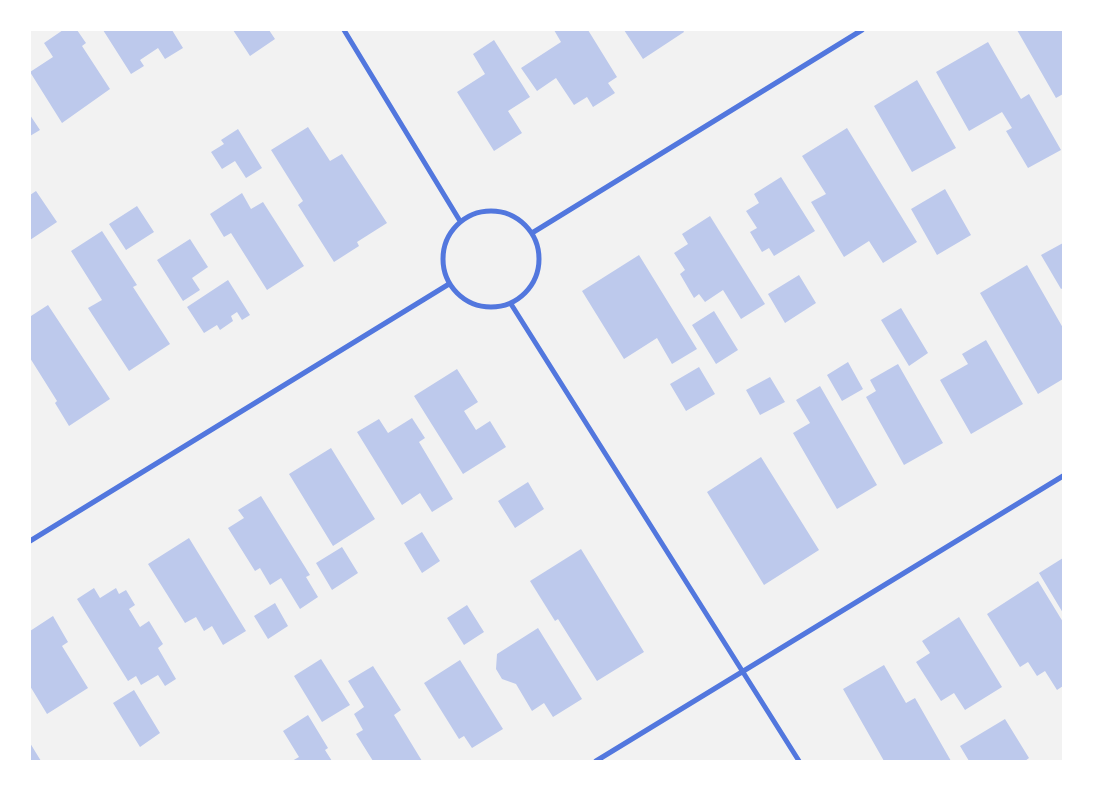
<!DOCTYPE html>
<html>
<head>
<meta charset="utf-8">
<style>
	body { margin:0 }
	#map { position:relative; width:1093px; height:791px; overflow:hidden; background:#f2f2f2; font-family:"Nunito Sans",sans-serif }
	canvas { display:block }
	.frame { position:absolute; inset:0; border:31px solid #fff; pointer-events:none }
</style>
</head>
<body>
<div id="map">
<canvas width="1093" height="791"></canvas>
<div class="frame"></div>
</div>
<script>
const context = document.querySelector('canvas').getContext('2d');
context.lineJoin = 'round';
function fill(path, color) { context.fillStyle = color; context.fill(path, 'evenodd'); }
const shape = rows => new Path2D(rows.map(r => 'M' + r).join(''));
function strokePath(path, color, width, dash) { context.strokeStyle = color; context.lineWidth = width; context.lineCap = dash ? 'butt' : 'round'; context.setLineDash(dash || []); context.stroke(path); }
fill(shape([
	[63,30,77,30,86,43,82,46,110,89,62,123,30,72,53,57,44,43],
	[103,30,172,30,183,48,165,59,158,48,140,60,144,66,131,74],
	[233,30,269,30,275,39,250,56],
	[554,30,588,30,617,77,608,83,615,93,593,107,587,97,574,105,556,78,537,91,521,68,561,42],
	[624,30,683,30,684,32,643,59],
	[1017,30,1063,30,1063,94,1056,98],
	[494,40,530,97,508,111,522,133,494,151,457,92,485,74,473,54],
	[988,42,1021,99,1029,94,1061,150,1028,168,1006,131,1012,128,1002,112,969,131,936,72],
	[917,80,956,148,912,172,874,106],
	[30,115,40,130,30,136],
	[308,127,330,161,342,154,387,223,357,242,359,246,334,262,298,205,303,201,271,150],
	[847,128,917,242,883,263,869,241,844,257,811,202,826,194,802,156],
	[238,129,262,168,246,178,235,161,222,169,211,152,224,144,221,140],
	[781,177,815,231,774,256,769,248,762,252,750,232,757,228,746,211,759,203,754,194],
	[945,189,971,235,937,255,911,209],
	[36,191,57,222,30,240,30,195],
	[242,193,251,209,263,202,304,266,267,290,231,233,224,237,210,214],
	[137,206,154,232,126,250,109,224],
	[710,216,765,304,741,319,723,290,705,302,699,294,694,298,680,274,685,270,674,253,688,244,682,234],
	[102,231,137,285,133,287,170,344,129,371,88,308,102,300,71,251],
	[190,239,208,267,192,278,200,290,183,301,157,260],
	[1063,243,1063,288,1061,289,1041,255],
	[639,255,697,349,672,364,657,338,624,359,582,291],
	[1027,265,1063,328,1063,379,1038,394,980,293],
	[799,275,816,303,785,323,768,294],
	[228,280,250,315,242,320,237,312,231,316,233,321,220,330,217,325,204,333,187,307],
	[48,305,110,399,69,426,55,403,57,401,30,358,30,314,31,316],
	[901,308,928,353,909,366,881,320],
	[714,311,738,350,716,364,692,325],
	[986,340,1023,404,971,434,940,380,968,364,962,354],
	[848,362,863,389,842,401,827,375],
	[898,364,943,443,904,465,866,397,876,391,870,380],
	[699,367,715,394,686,411,670,384],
	[457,369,478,402,464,411,476,430,490,421,506,447,463,474,414,396],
	[770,377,785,402,760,415,746,390],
	[820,386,877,485,837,509,793,433,810,423,796,400],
	[412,418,425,438,419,442,453,499,432,512,420,493,402,505,357,432,379,419,388,433],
	[331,448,375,519,333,546,289,474],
	[761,457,819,550,764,585,707,492],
	[528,482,544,509,515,528,498,501],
	[261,496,310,575,306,577,318,597,300,609,281,578,270,585,260,568,255,571,228,528,244,518,238,510],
	[422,532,440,561,422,573,404,543],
	[189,538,246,631,223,645,212,626,204,631,196,617,185,623,148,564],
	[342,547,358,573,332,590,316,563],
	[581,549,644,652,597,681,558,619,555,621,530,581],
	[1063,558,1063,613,1039,573],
	[1038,581,1063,622,1063,686,1057,690,1045,671,1037,676,1028,662,1020,667,987,614],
	[94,588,100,598,116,588,119,594,126,590,135,605,129,609,140,627,149,621,163,644,158,648,176,679,165,686,158,675,141,685,136,676,128,681,77,599],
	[275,603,288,626,268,639,254,616],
	[467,605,484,632,464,645,447,618],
	[53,616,68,642,62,646,88,688,47,714,30,686,30,631],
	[959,617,1002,687,965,710,954,693,941,701,916,662,930,653,922,641],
	[538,628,582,699,553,717,544,703,532,711,516,684,502,679,496,669,497,654],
	[321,659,350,705,322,722,294,676],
	[460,660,503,729,472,748,464,736,459,739,424,683],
	[884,665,906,703,915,698,951,761,884,761,843,689],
	[373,666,401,710,394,715,422,761,373,761,356,734,363,730,354,714,364,707,348,681],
	[134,690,160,733,140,747,113,703],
	[308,715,328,748,325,750,332,761,292,761,299,757,283,731],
	[1005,719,1029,758,1025,761,969,761,960,746],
	[30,743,41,761,30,761]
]), '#bdc9ec');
strokePath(shape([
	[344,30,460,221],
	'443 259a48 48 0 1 1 96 0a48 48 0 1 1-96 0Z',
	[532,233,862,30],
	[511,304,799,761],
	[30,541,449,284],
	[596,761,1063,476]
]), '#5277de', 5);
</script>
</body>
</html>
